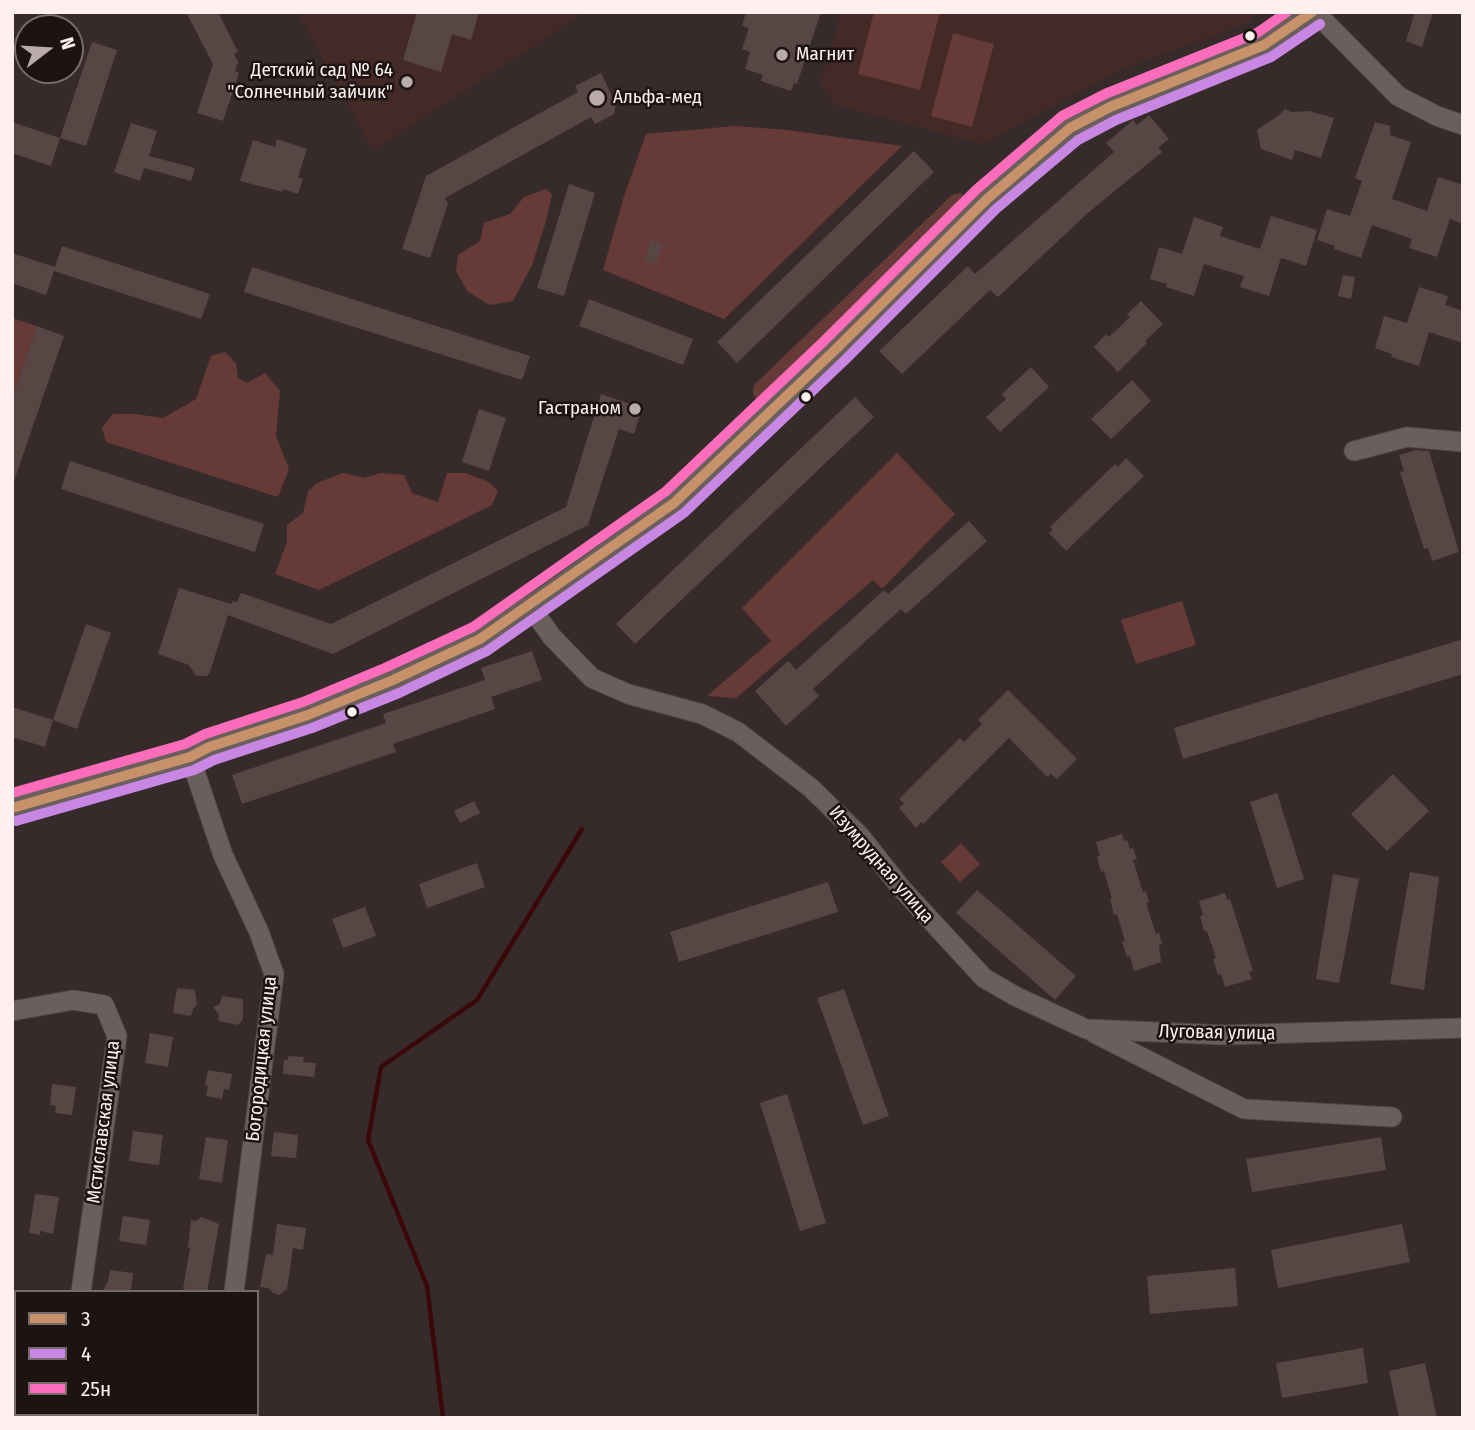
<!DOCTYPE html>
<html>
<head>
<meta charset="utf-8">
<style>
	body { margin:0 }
	#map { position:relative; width:1475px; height:1430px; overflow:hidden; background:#362b2a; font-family:"Fira Sans Condensed",sans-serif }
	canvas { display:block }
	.frame { position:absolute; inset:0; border:14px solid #fef0ee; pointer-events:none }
	.legend { position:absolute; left:14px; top:1290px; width:245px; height:126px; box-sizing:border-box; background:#1c1312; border:2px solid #766b6a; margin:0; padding:9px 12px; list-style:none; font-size:21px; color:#fef0ee }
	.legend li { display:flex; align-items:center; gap:14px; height:35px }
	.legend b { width:35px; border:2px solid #766b6a }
	.north { position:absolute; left:14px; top:14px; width:70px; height:70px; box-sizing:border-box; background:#1c1312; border:2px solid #766b6a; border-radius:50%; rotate:73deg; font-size:19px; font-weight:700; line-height:28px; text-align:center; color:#fef0ee }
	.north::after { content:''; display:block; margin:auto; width:24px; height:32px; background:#b8aba9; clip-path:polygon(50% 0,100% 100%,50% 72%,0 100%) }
</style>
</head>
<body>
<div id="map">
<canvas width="1475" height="1430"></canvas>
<div class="frame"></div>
<ul class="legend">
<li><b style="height:9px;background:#c7916a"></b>3</li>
<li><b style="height:9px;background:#c787e3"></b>4</li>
<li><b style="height:9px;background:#fb6dba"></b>25н</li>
</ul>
<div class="north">N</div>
</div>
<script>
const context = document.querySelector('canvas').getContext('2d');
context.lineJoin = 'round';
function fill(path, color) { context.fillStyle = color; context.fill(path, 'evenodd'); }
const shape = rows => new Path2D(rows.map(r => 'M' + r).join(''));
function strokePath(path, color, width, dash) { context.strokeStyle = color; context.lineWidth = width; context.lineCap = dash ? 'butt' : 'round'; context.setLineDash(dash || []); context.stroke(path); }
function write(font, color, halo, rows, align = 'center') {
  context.font = font + ' "Fira Sans Condensed",sans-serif'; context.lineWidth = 5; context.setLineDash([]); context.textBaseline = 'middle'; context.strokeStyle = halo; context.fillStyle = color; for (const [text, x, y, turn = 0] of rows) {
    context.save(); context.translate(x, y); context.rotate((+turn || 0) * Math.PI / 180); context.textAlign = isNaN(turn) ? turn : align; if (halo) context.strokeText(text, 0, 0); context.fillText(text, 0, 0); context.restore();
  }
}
fill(shape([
	[297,12,586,12,373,150],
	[841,12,1256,12,1251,22,1122,69,982,144,836,105,820,85]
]), '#432a27');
fill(shape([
	[874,12,940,12,920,90,858,74],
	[953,33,994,44,972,127,931,116],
	[735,126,787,130,902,146,724,319,603,270,624,196,646,134],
	[546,189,552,194,546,221,532,265,513,301,490,305,468,292,456,271,458,255,480,241,484,223,510,214,524,197],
	[961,193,968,200,761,398,756,399,753,394,754,385,952,195],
	[12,318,37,326,12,399],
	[225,352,236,363,238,378,247,383,265,373,280,391,276,436,289,469,278,497,106,442,102,428,113,414,135,414,163,418,196,399,211,356],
	[897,453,955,514,882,589,873,580,736,698,707,696,771,641,742,608],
	[343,473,365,478,380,473,404,475,412,493,438,502,447,473,465,473,487,481,498,491,492,505,319,590,275,574,287,542,287,525,303,513,308,491,317,483],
	[1182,601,1196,645,1136,664,1121,620],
	[961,843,980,864,960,882,941,862]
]), '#663b37');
strokePath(shape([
	[443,1418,427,1286,368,1140,381,1067,477,1000,582,829]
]), '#3b0808', 4.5);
fill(shape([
	[186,12,218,12,238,52,234,54,238,62,235,71,239,73,223,121,197,113,213,64],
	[417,12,479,12,471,40,452,34,441,72,403,60],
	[746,12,821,12,797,84,794,83,791,91,761,81,763,75,745,69,750,52,742,49,749,28,742,26],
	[1415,12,1433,12,1422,47,1406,41],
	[92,42,117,50,86,146,60,138],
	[601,73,616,104,614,114,595,124,591,117,445,198,448,203,430,258,402,249,426,176,578,92,575,86],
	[1285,109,1291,112,1309,111,1334,118,1321,158,1295,150,1292,160,1261,149,1257,130,1278,116],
	[1149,115,1169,139,1158,148,1162,152,1088,213,998,297,990,290,902,374,879,351,968,266,975,274,1114,152,1106,143,1133,120,1137,125],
	[12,122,60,138,51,166,12,153],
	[1375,122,1390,126,1390,135,1411,142,1392,199,1427,211,1438,177,1463,185,1463,224,1450,219,1437,257,1409,248,1412,239,1372,225,1361,258,1334,249,1335,246,1317,240,1327,209,1350,216,1362,181,1355,178],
	[131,123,157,131,149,156,195,168,191,181,144,168,140,181,114,172],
	[277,139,307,149,298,177,303,179,298,194,283,189,283,192,240,181,253,140,275,147],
	[914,151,934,172,737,363,717,342],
	[569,184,595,193,564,296,537,288],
	[1271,216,1317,230,1306,266,1281,258,1269,296,1240,287,1244,276,1204,264,1194,296,1166,287,1167,284,1150,279,1159,247,1182,254,1194,217,1223,227,1220,236,1260,249],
	[651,240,663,244,656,264,644,260],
	[62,246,210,294,201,319,54,271,46,295,12,283,12,253,55,267],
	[252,267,530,356,522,380,244,292],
	[1343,275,1355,277,1351,299,1338,296],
	[1419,287,1448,296,1445,305,1463,311,1463,343,1429,332,1419,366,1391,357,1392,354,1375,348,1384,316,1407,323],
	[589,299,693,339,683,365,579,326],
	[1141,301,1163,324,1145,341,1147,343,1118,372,1094,347,1106,334,1109,337,1130,317,1127,314],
	[37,326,64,336,14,481,12,480,12,399],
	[1031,367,1049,387,1000,432,986,417,1006,399,1002,394],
	[1132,380,1151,401,1111,439,1091,419],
	[601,394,642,408,634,434,619,429,588,525,333,654,228,615,210,672,207,676,196,676,189,665,158,654,179,588,231,604,233,601,237,602,241,593,331,624,566,507],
	[855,397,874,417,635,644,616,624],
	[479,409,506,418,489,471,462,462],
	[1416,450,1429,451,1459,552,1432,561,1428,548,1424,549,1400,472,1404,471,1399,455],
	[1126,458,1144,476,1066,551,1049,533,1053,530,1050,527,1115,464,1118,467],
	[70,461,264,524,255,552,61,489],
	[969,521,987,541,906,614,901,609,813,689,819,696,786,726,755,691,788,661,796,670,884,590,888,594],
	[86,624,111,633,77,729,53,720],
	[1463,639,1463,674,1183,759,1174,728],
	[532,651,542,680,491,697,495,709,393,744,396,752,242,804,232,775,386,723,383,714,485,680,481,668],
	[1008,690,1077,759,1057,779,1051,774,1047,777,1009,738,923,824,921,822,916,828,899,808,904,803,899,799,960,738,964,742,982,724,978,720],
	[12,707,53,720,45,747,12,737],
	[1393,774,1429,811,1387,851,1351,814],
	[1277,793,1304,879,1277,888,1250,802],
	[474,801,480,813,460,823,454,811],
	[1122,834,1124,841,1127,840,1130,849,1133,848,1137,859,1133,860,1143,892,1146,891,1149,902,1146,903,1153,925,1156,934,1159,933,1162,944,1159,945,1161,962,1134,971,1130,956,1127,957,1122,942,1125,941,1117,914,1114,915,1110,899,1112,899,1104,871,1101,872,1097,857,1100,856,1096,842],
	[477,863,485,887,427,908,419,884],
	[1410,872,1439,877,1424,990,1390,984],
	[1333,874,1359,879,1339,983,1316,979],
	[828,882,838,912,679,962,670,932],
	[977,890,1076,976,1055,1000,956,913],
	[1225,893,1227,900,1230,899,1253,971,1249,972,1252,979,1225,987,1221,974,1218,975,1213,959,1216,958,1207,931,1204,931,1200,916,1203,915,1199,901],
	[365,907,376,936,343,948,332,919],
	[177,988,195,990,197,1004,193,1009,191,1016,173,1013],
	[844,989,889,1116,863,1125,817,998],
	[222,996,243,999,243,1019,238,1025,218,1021,219,1015,213,1007,220,1004],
	[150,1033,173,1037,168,1067,145,1063],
	[288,1056,304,1057,303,1062,316,1063,314,1077,283,1074,284,1060,288,1060],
	[208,1070,232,1074,229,1090,224,1089,222,1099,206,1096,208,1086,205,1085],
	[52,1084,76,1087,72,1115,55,1113,56,1106,50,1105],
	[787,1094,826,1223,800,1231,760,1103],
	[133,1131,163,1135,159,1165,129,1161],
	[274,1132,298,1135,296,1158,271,1156],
	[206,1137,228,1140,222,1183,199,1179],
	[1381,1137,1386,1170,1252,1192,1246,1159],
	[35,1194,59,1197,53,1234,40,1231,40,1235,29,1233],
	[123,1216,150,1220,146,1245,119,1241],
	[201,1217,219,1224,207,1292,190,1292,183,1289,190,1248,188,1248,191,1220,196,1221],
	[277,1224,306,1228,303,1250,293,1248,287,1289,279,1295,273,1293,269,1288,260,1287,266,1254,273,1255],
	[1402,1224,1410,1262,1278,1288,1271,1250],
	[1235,1268,1238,1306,1150,1314,1147,1276],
	[110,1270,133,1273,131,1292,102,1292,108,1281],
	[1363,1348,1368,1383,1282,1398,1276,1363],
	[1425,1363,1437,1418,1399,1418,1389,1371]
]), '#584645');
const minor = shape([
	[1315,12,1398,96,1437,116,1463,125],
	[1354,451,1407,437,1463,442],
	[530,606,552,637,592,678,628,694,702,714,738,732,811,788,860,836,902,889,984,978,1015,996,1086,1029,1224,1035,1463,1028],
	[190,757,223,855,259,932,274,974,234,1292],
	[12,808,190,757,209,747,308,715,393,680,480,639,557,587,674,503,835,350,987,199,1070,128,1110,107,1264,45,1312,12],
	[12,1011,73,1000,104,1005,117,1036,81,1292],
	[1094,1033,1244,1109,1392,1117],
	[63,1418,64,1414],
	[219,1418,219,1414]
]);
strokePath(minor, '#514746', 21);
strokePath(minor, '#6b5f5e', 19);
strokePath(shape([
	[12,808,190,757,209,747,308,715,393,680,480,639,674,503,835,350,987,199,1070,128,1110,107,1264,45,1312,12]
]), '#c7916a', 10);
strokePath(shape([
	[16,821,194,770,214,760,312,728,399,693,487,651,684,513,845,360,996,209,1078,140,1116,120,1271,57,1320,24]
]), '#c787e3', 10);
strokePath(shape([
	[12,793,185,744,205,734,303,702,387,667,473,627,665,492,825,340,977,189,1062,116,1105,94,1257,33,1287,12]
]), '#fb6dba', 10);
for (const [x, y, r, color] of [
	[1250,36,6,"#fef0ee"],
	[782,55,7,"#b8aba9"],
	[407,82,7,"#b8aba9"],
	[597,98,9,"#b8aba9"],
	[806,397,6,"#fef0ee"],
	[635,409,7,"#b8aba9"],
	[352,712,6,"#fef0ee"]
]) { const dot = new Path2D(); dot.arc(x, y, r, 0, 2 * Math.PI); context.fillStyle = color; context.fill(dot); strokePath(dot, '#1c1312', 2.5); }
write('19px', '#fef0ee', '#1c1312', [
	["Магнит",796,55],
	["Детский сад № 64",393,71,"right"],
	["\"Солнечный зайчик\"",393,93,"right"],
	["Альфа-мед",613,98],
	["Гастраном",621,409,"right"]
], 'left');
write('19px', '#fef0ee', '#1c1312', [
	["Изумрудная улица",881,865,49],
	["Луговая улица",1217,1033,1],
	["Богородицкая улица",262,1059,-84],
	["Мстиславская улица",104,1122,-83]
]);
</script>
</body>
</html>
